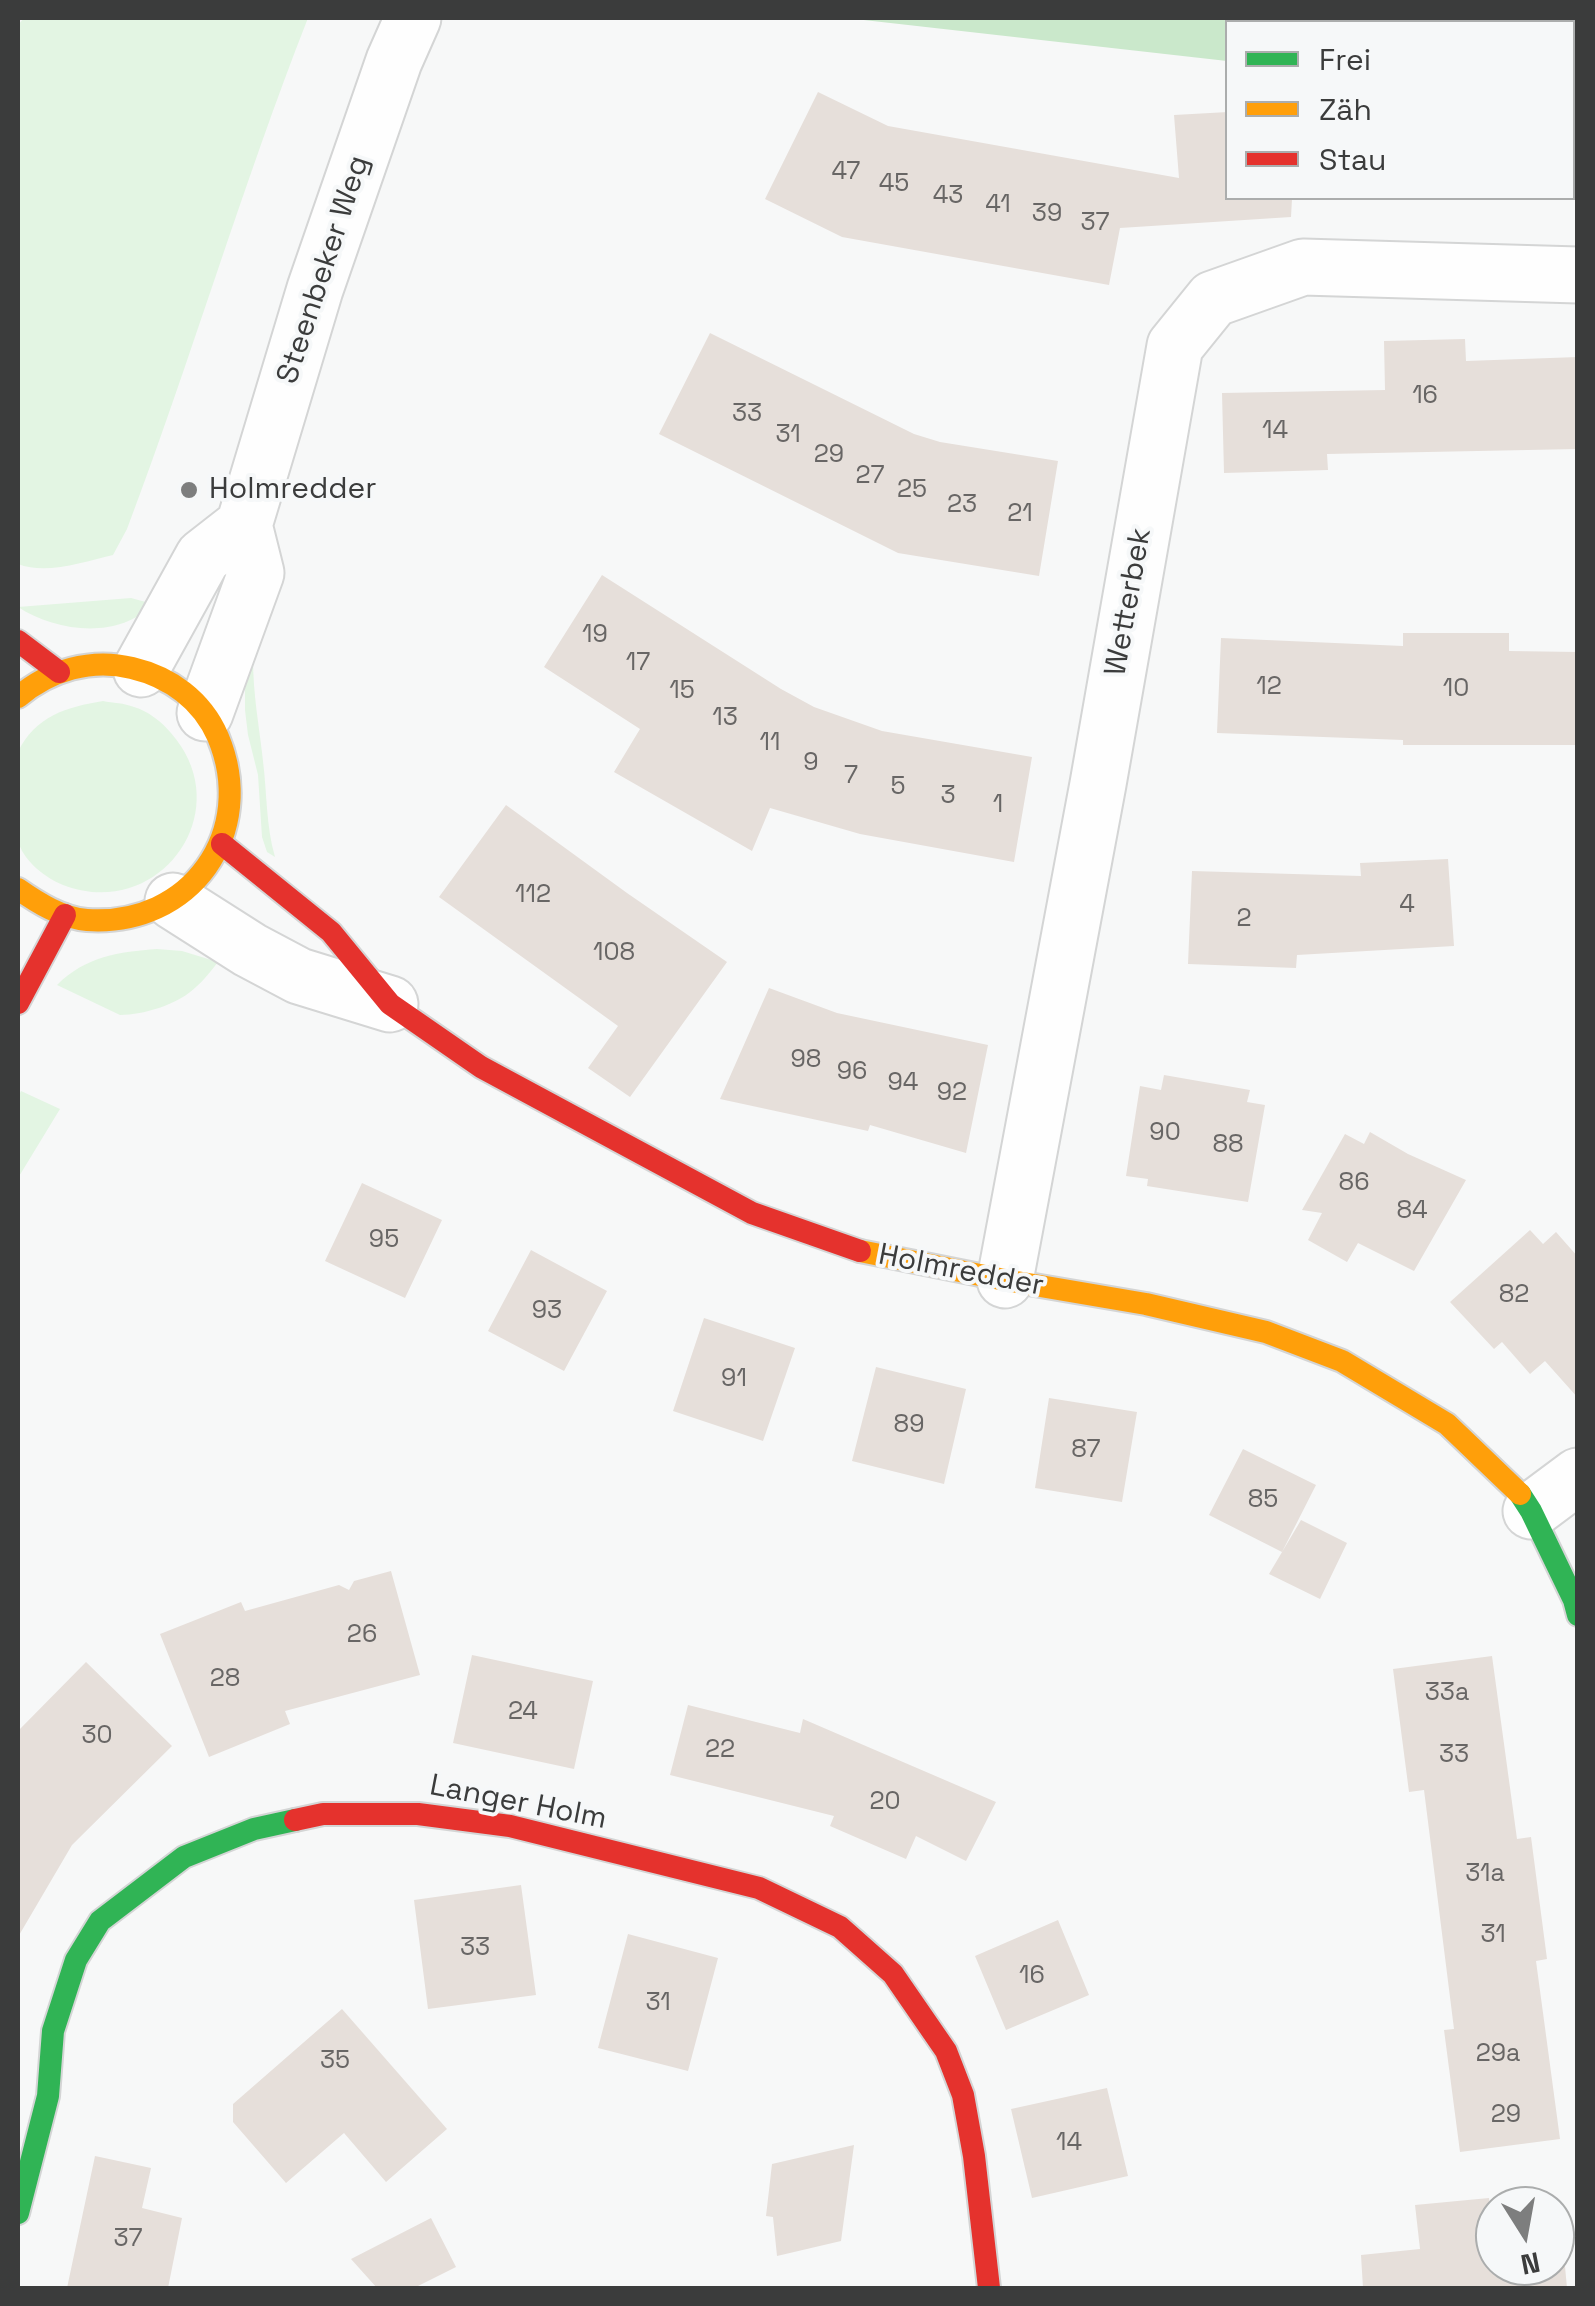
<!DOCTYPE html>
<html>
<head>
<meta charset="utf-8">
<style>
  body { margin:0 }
  #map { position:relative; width:1595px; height:2306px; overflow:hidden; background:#f7f8f8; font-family:"Space Grotesk",sans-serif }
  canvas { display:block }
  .frame { position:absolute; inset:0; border:20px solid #3b3c3c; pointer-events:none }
  .legend { position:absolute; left:1225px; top:20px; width:350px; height:180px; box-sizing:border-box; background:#f6f8f9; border:2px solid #abadad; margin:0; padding:12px 18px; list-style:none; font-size:30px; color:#3b3c3c }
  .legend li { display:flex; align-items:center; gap:20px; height:50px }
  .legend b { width:50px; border:2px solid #abadad }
  .north { position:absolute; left:1475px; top:2186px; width:100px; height:100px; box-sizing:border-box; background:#f6f8f9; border:2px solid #abadad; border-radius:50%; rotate:169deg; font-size:28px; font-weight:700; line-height:40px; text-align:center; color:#3b3c3c }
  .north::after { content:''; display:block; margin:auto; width:35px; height:45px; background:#7d7e7e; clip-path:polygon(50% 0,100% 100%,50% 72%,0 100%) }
</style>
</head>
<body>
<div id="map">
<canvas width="1595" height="2306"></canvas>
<div class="frame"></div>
<ul class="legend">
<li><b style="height:12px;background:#30b455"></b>Frei</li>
<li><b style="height:12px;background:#ff9f0a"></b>Zäh</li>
<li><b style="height:12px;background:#e5322d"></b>Stau</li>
</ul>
<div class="north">N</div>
</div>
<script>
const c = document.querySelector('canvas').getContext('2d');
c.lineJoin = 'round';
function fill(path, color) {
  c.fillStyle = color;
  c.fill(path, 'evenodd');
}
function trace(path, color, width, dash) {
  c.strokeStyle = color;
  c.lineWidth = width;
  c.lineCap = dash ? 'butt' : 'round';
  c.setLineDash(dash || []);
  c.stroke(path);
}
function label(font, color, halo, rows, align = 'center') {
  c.font = font + ' "Space Grotesk",sans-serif';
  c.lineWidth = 8;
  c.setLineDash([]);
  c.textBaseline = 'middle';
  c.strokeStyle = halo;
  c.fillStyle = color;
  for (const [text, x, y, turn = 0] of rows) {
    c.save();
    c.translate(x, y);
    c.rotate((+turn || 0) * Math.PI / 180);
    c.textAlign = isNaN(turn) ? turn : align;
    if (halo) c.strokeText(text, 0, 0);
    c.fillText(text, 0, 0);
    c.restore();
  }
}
fill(new Path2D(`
  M 24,18 L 308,18 C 242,186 191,360 127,529 L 113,555 C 83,562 46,575 18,564 L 18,25 Z
  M 131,598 L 153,604 C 119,640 56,632 18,607 Z
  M 253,658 C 253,695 259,725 263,761 C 267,793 266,826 275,857 L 267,852 L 262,837 L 258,775 L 248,735 L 245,710 L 245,688 Z
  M 103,701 C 113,703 124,703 134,707 C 148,711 162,722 171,733 C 240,811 159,922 63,885 C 46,878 25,862 19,844 C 13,830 18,771 18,752 C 35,716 67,707 103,701 Z
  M 157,949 L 182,951 L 218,962 C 211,971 204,980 196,987 C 179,1004 144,1015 120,1015 L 57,985 C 86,956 119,952 157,949 Z
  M 21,1091 L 60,1109 L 18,1178 L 18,1097 Z`), '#e3f5e3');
fill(new Path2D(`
  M 846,18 L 1577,18 L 1577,100 L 1573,100 L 1572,22 L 1228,22 L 1227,61 Z`), '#cae8cb');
fill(new Path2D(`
  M 818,92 L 888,126 L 1179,178 L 1174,115 L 1228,112 L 1228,198 L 1292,199 L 1291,217 L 1120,228 L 1109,285 L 842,237 L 765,199 Z
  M 710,333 L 914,434 L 940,442 L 1058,461 L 1039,576 L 898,553 L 659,434 Z
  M 1465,339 L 1466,361 L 1578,357 L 1578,449 L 1327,454 L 1328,470 L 1224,473 L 1222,393 L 1385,390 L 1384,341 Z
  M 602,575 L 781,689 L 814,707 L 882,731 L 1032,757 L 1014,862 L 860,834 L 770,808 L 752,851 L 614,772 L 640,729 L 544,667 Z
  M 1403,633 L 1509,633 L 1509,651 L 1578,652 L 1578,745 L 1403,745 L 1403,740 L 1217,733 L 1221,638 L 1403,646 Z
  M 506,805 L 627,893 L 727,962 L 630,1097 L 588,1068 L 618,1026 L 439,897 Z
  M 1448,859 L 1454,946 L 1297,955 L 1296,968 L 1188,964 L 1192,871 L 1361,876 L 1360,863 Z
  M 769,988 L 837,1013 L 988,1045 L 966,1153 L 870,1125 L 868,1131 L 720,1099 Z
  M 1164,1075 L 1250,1090 L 1247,1102 L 1265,1105 L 1248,1202 L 1147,1186 L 1148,1179 L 1126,1176 L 1140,1086 L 1161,1090 Z
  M 1370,1132 L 1408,1154 L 1466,1180 L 1414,1271 L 1358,1243 L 1347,1262 L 1308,1240 L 1322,1213 L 1302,1210 L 1345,1134 L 1364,1144 Z
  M 362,1183 L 442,1220 L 405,1298 L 325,1261 Z
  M 1530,1230 L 1543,1244 L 1556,1232 L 1578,1257 L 1578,1398 L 1545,1361 L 1530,1374 L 1502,1342 L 1494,1349 L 1450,1302 Z
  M 531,1250 L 607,1291 L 564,1371 L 488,1331 Z
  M 704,1318 L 795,1348 L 763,1441 L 673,1411 Z
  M 876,1367 L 966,1389 L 944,1484 L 852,1461 Z
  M 1049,1398 L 1137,1412 L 1122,1502 L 1035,1488 Z
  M 1243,1449 L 1316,1485 L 1282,1552 L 1209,1515 Z
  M 1301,1520 L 1347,1543 L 1320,1599 L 1269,1574 Z
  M 391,1571 L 420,1675 L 285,1711 L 290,1724 L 209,1757 L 160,1634 L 241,1602 L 245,1611 L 339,1585 L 349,1590 L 354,1581 Z
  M 472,1655 L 593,1681 L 574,1769 L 453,1743 Z
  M 1492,1656 L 1517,1839 L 1531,1837 L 1547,1959 L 1536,1961 L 1560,2139 L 1460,2152 L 1444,2030 L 1454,2029 L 1424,1790 L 1409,1792 L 1393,1669 Z
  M 86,1662 L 172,1746 L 72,1845 L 18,1937 L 18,1731 Z
  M 688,1705 L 800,1733 L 803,1719 L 996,1802 L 966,1861 L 916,1836 L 906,1859 L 830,1826 L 834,1816 L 670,1775 Z
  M 521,1885 L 536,1995 L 428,2009 L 414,1900 Z
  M 1058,1920 L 1089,1995 L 1006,2030 L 975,1956 Z
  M 628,1934 L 718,1958 L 688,2071 L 598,2048 Z
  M 342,2009 L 447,2129 L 386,2182 L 344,2133 L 286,2183 L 233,2122 L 233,2104 Z
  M 1107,2088 L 1128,2176 L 1032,2198 L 1011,2109 Z
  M 854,2145 L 841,2241 L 777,2256 L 773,2217 L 766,2216 L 772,2164 Z
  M 95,2156 L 151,2168 L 142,2208 L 182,2218 L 168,2288 L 67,2288 Z
  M 1489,2198 L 1493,2241 L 1495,2241 L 1495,2266 L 1555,2266 L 1555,2235 L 1562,2234 L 1567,2288 L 1363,2288 L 1361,2255 L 1420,2249 L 1415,2205 Z
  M 431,2218 L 456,2267 L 414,2288 L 377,2288 L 351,2259 Z`), '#e6dfda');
const street = new Path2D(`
  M 141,669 L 203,557 L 244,525 L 315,289 L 394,61 L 413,18
  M 205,713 L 256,573 L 244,525
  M 173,901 L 250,950 L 299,976 L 390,1004
  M 1005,1280 L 1098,784 L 1175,346 L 1213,299 L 1303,267 L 1578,275
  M 1531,1511 L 1578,1476`);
const fast = new Path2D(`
  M 1520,1494 L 1531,1511 L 1574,1600 L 1578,1615
  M 18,2213 L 48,2096 L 53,2031 L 76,1960 L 100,1921 L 184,1857 L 254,1829 L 295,1820`);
const slow = new Path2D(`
  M 18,697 C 50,670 91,658 132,668 C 170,677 202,700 218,737 C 258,832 191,927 87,920 C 62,918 38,903 18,889
  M 860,1251 L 1005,1280 L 1146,1304 L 1266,1332 L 1342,1361 L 1447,1424 L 1520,1494`);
const jam = new Path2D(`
  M 18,641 L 59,672
  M 222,844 L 331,932 L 390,1004 L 481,1067 L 752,1213 L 860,1251
  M 18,1003 L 65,915
  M 295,1820 L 323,1814 L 418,1814 L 510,1826 L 759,1888 L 840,1927 L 893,1974 L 946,2051 L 963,2095 L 974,2156 L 989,2288`);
trace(street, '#d4d5d5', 59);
trace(fast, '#d4d5d5', 26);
trace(slow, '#d4d5d5', 26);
trace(jam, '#d4d5d5', 26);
trace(street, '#fefefe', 55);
trace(fast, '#30b455', 22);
trace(slow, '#ff9f0a', 22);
trace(jam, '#e5322d', 22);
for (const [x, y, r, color] of [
  [189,490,10,"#7d7e7e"]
]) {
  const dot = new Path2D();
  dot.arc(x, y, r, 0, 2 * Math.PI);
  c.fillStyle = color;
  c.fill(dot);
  trace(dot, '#f6f8f9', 4);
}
label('25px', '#686665', null, [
  ["47",846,172],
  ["45",894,184],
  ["43",948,196],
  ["41",998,205],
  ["39",1047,214],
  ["37",1095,223],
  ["16",1425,396],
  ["33",747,414],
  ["14",1275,431],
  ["31",788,435],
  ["29",829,455],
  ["27",870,476],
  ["25",912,490],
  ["23",962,505],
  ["21",1020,514],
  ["19",595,635],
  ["17",638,663],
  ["12",1269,687],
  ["10",1456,689],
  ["15",682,691],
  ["13",725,718],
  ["11",770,743],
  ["9",811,763],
  ["7",851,776],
  ["5",898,787],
  ["3",948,796],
  ["1",998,805],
  ["112",533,895],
  ["4",1407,905],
  ["2",1244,919],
  ["108",614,953],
  ["98",806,1060],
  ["96",852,1072],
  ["94",903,1083],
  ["92",952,1093],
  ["90",1165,1133],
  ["88",1228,1145],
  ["86",1354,1183],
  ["84",1412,1211],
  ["95",384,1240],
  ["82",1514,1295],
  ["93",547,1311],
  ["91",734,1379],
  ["89",909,1425],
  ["87",1086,1450],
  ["85",1263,1500],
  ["26",362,1635],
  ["28",225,1679],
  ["33a",1447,1693],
  ["24",523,1712],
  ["30",97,1736],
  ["22",720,1750],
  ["33",1454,1755],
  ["20",885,1802],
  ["31a",1485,1874],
  ["31",1493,1935],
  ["33",475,1948],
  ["16",1032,1976],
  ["31",658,2003],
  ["29a",1498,2054],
  ["35",335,2061],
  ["29",1506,2115],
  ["14",1069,2143],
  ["37",128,2239]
]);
label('30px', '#3b3c3c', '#f6f8f9', [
  ["Steenbeker Weg",324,270,-72],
  ["Wetterbek",1129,602,-80],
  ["Holmredder",961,1271,11],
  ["Langer Holm",518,1803,11]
]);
label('30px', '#3b3c3c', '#f6f8f9', [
  ["Holmredder",209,490]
], 'left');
</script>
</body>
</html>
